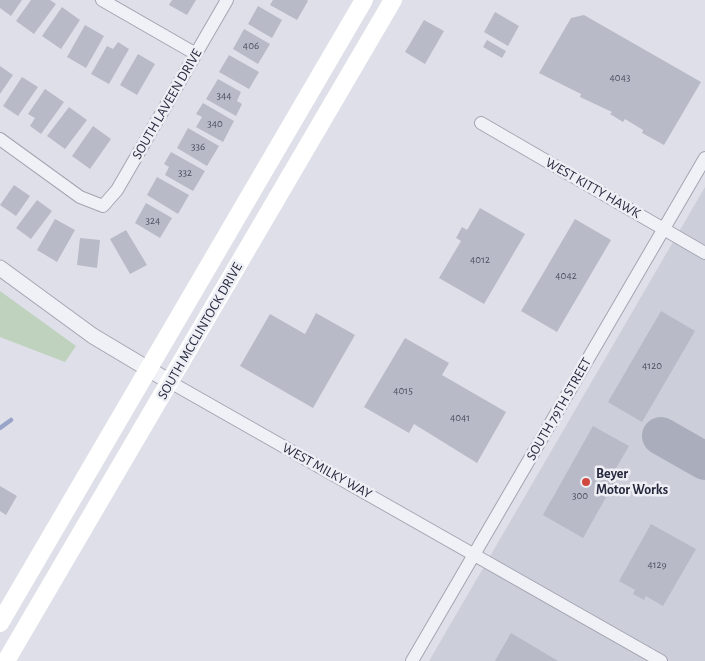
<!DOCTYPE html>
<html>
<head>
<meta charset="utf-8">
<style>
  body { margin:0 }
  canvas { display:block; background:#dedfe8 }
</style>
</head>
<body>
<canvas width="705" height="661"></canvas>
<script>
const c = document.querySelector('canvas').getContext('2d');
c.lineJoin = 'round';
function fill(path, color) {
  c.fillStyle = color;
  c.fill(path, 'evenodd');
}
function trace(path, color, width, dash) {
  c.strokeStyle = color;
  c.lineWidth = width;
  c.lineCap = dash ? 'butt' : 'round';
  c.setLineDash(dash || []);
  c.stroke(path);
}
function label(font, color, halo, rows, align = 'center') {
  c.font = font + ' "Alegreya Sans",sans-serif';
  c.lineWidth = 5;
  c.setLineDash([]);
  c.textBaseline = 'middle';
  c.strokeStyle = halo;
  c.fillStyle = color;
  for (const [text, x, y, turn = 0] of rows) {
    c.save();
    c.translate(x, y);
    c.rotate((+turn || 0) * Math.PI / 180);
    c.textAlign = isNaN(turn) ? turn : align;
    if (halo) c.strokeText(text, 0, 0);
    c.fillText(text, 0, 0);
    c.restore();
  }
}
fill(new Path2D(`
  M 705,187 L 705,661 L 429,661 Z`), '#ccceda');
fill(new Path2D(`
  M 0,291 L 76,346 L 65,362 L 0,337 Z`), '#bfd2be');
trace(new Path2D(`
  M 0,428 L 11,420`), '#98a5c9', 4.5);
trace(new Path2D(`
  M 661,436 L 705,461`), '#aaadbc', 38);
fill(new Path2D(`
  M 0,0 L 22,0 L 11,16 L 0,8 Z
  M 31,0 L 50,0 L 56,4 L 34,34 L 16,21 Z
  M 172,0 L 196,0 L 187,15 L 169,5 Z
  M 273,0 L 307,0 L 308,1 L 297,20 L 270,5 Z
  M 258,6 L 282,20 L 272,38 L 248,24 Z
  M 62,7 L 80,20 L 61,49 L 42,36 Z
  M 495,12 L 519,26 L 508,46 L 484,32 Z
  M 584,15 L 701,82 L 664,145 L 642,133 L 643,130 L 625,119 L 623,122 L 610,114 L 612,112 L 580,97 L 581,94 L 539,73 L 571,18 Z
  M 424,20 L 444,31 L 425,64 L 405,52 Z
  M 85,25 L 104,36 L 86,68 L 67,57 Z
  M 244,29 L 270,44 L 258,64 L 233,49 Z
  M 487,40 L 506,51 L 502,58 L 483,47 Z
  M 118,42 L 129,49 L 109,84 L 91,74 L 107,46 L 113,49 Z
  M 138,54 L 155,64 L 137,95 L 120,85 Z
  M 229,55 L 259,72 L 249,89 L 219,72 Z
  M 0,66 L 13,75 L 0,94 Z
  M 22,77 L 38,87 L 18,116 L 3,106 Z
  M 218,79 L 241,92 L 237,101 L 242,104 L 236,116 L 206,99 Z
  M 45,89 L 64,102 L 41,134 L 30,126 L 35,118 L 28,114 Z
  M 203,103 L 234,121 L 223,142 L 196,127 L 202,117 L 196,114 Z
  M 69,107 L 87,120 L 65,149 L 47,136 Z
  M 93,126 L 111,139 L 90,169 L 72,156 Z
  M 188,128 L 219,146 L 207,166 L 177,148 Z
  M 171,152 L 205,171 L 193,191 L 165,175 L 169,167 L 164,164 Z
  M 157,177 L 189,195 L 178,214 L 147,195 Z
  M 14,185 L 30,196 L 16,216 L 0,205 Z
  M 37,200 L 52,211 L 31,239 L 16,228 Z
  M 146,203 L 172,218 L 160,238 L 135,223 Z
  M 480,208 L 525,234 L 484,304 L 439,278 L 461,241 L 456,238 L 462,227 L 467,230 Z
  M 55,219 L 75,230 L 57,262 L 37,250 Z
  M 575,219 L 611,240 L 557,332 L 521,311 Z
  M 126,230 L 147,265 L 130,274 L 110,239 Z
  M 80,238 L 100,240 L 97,268 L 77,265 Z
  M 661,311 L 695,331 L 642,422 L 608,402 Z
  M 316,313 L 355,335 L 313,408 L 240,366 L 270,314 L 305,334 Z
  M 405,338 L 449,363 L 442,375 L 506,412 L 477,463 L 414,424 L 409,433 L 364,407 Z
  M 593,426 L 629,446 L 612,475 L 617,478 L 583,538 L 543,515 Z
  M 0,486 L 17,496 L 6,515 L 0,511 Z
  M 651,524 L 696,549 L 663,606 L 646,596 L 644,600 L 633,594 L 635,590 L 619,581 Z
  M 511,633 L 558,661 L 495,661 Z`), '#b8bac7');
const minor = new Path2D(`
  M 102,0 L 196,54
  M 481,123 L 705,253
  M 0,139 L 80,197 L 103,206 L 117,190 L 227,0
  M 170,382 L 661,661
  M 412,661 L 705,158`);
const tertiary = new Path2D(`
  M 0,268 L 93,336 L 170,382`);
trace(minor, '#a3a5b2', 14);
trace(tertiary, '#a3a5b2', 17);
trace(minor, '#f0f1f6', 12);
trace(tertiary, '#f0f1f6', 15);
trace(new Path2D(`
  M 0,623 L 364,0
  M 6,661 L 393,0`), '#fff', 18);
for (const [x, y, r, color] of [
  [586,482,5,"#d0493f"]
]) {
  const dot = new Path2D();
  dot.arc(x, y, r, 0, 2 * Math.PI);
  c.fillStyle = color;
  c.fill(dot);
  trace(dot, '#edeff5', 2);
}
label('11px', '#4b4e60', null, [
  ["406",251,46],
  ["4043",620,78],
  ["344",224,96],
  ["340",215,124],
  ["336",198,147],
  ["332",185,173],
  ["324",153,221],
  ["4012",480,260],
  ["4042",566,276],
  ["4120",652,366],
  ["4015",403,391],
  ["4041",460,418],
  ["300",580,496],
  ["4129",657,565]
]);
label('14px', '#272a3e', '#edeff5', [
  ["SOUTH LAVEEN DRIVE",167,104,-60],
  ["WEST KITTY HAWK",593,188,30],
  ["SOUTH MCCLINTOCK DRIVE",200,331,-60],
  ["SOUTH 79TH STREET",559,409,-60],
  ["WEST MILKY WAY",327,471,29]
]);
label('bold 14px', '#272a3e', '#edeff5', [
  ["Beyer",596,474],
  ["Motor Works",596,490]
], 'left');
</script>
</body>
</html>
